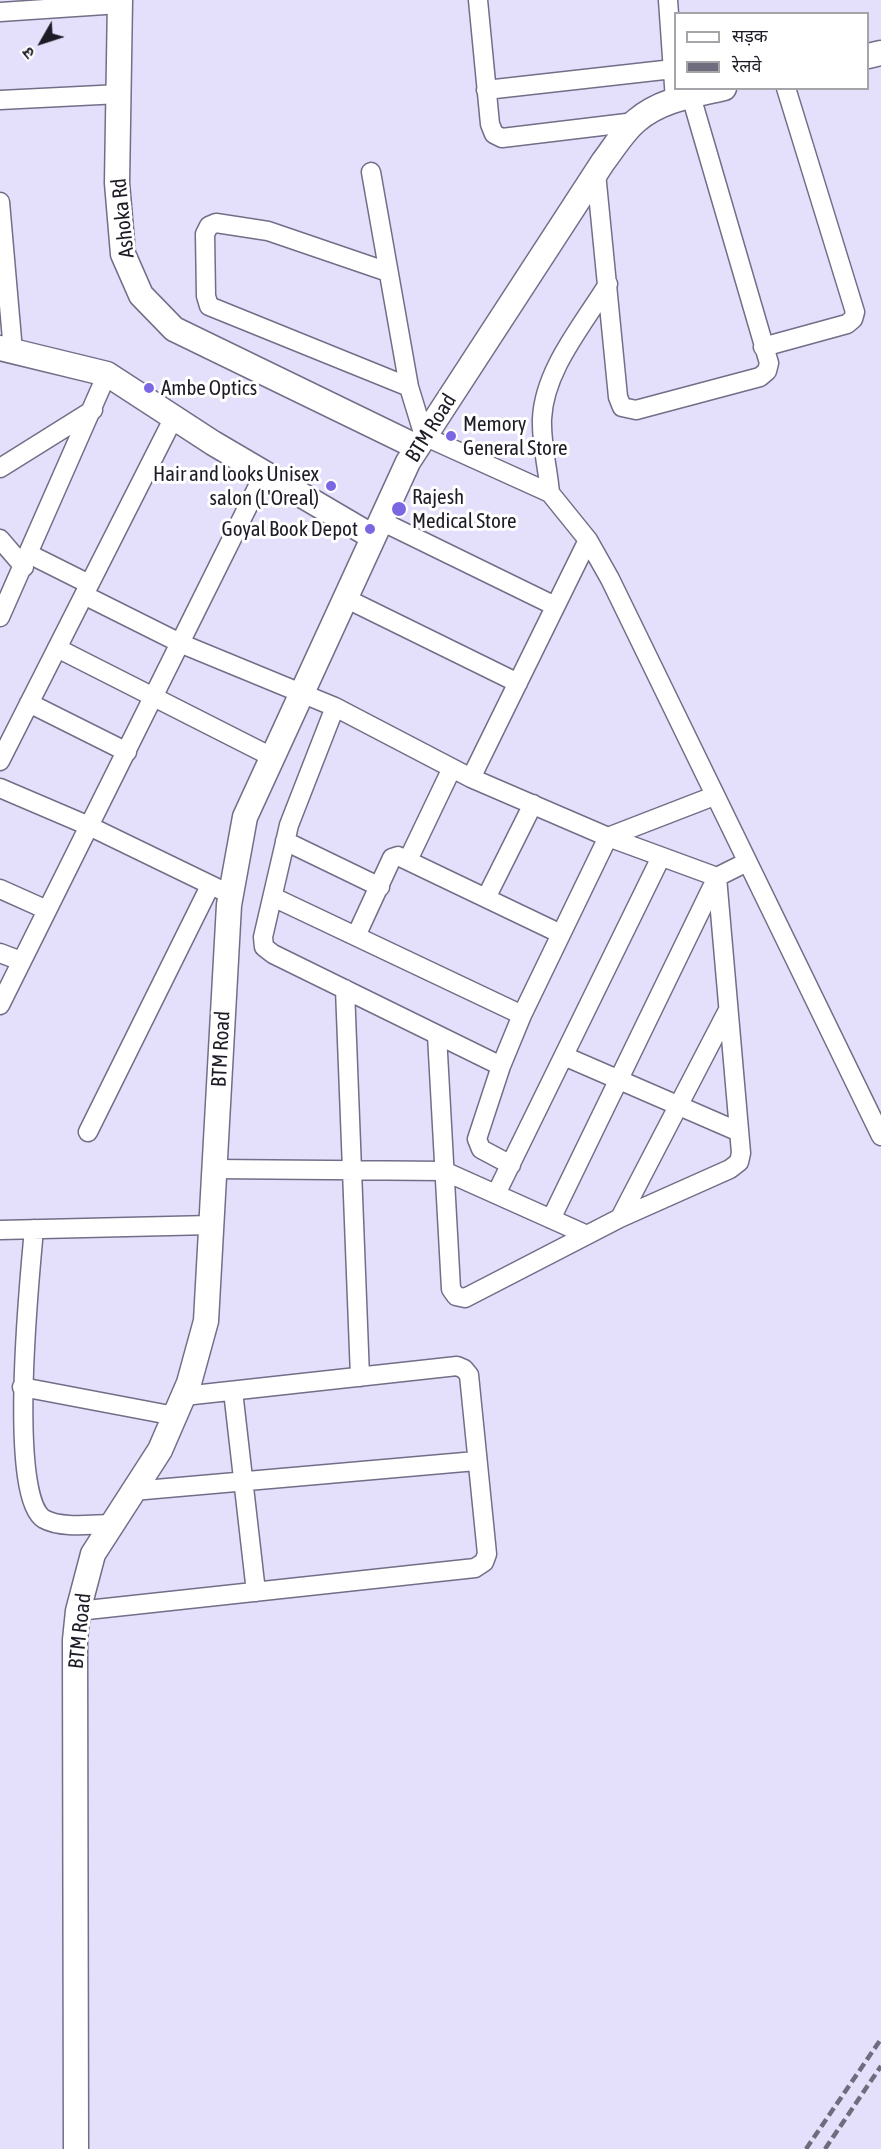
<!DOCTYPE html>
<html>
<head>
<meta charset="utf-8">
<style>
  body { margin:0 }
  #map { position:relative; width:881px; height:2149px; overflow:hidden; background:#e4e0fc; font-family:"Asap Condensed","Noto Sans Devanagari",sans-serif }
  canvas { display:block }
  .legend { position:absolute; left:674px; top:12px; width:195px; height:78px; box-sizing:border-box; background:#fff; border:2px solid #a5a4a8; margin:0; padding:8px 10px; list-style:none; font-size:18px; color:#1d1b25 }
  .legend li { display:flex; align-items:center; gap:12px; height:30px }
  .legend b { width:30px; border:2px solid #a5a4a8 }
  .north { position:absolute; left:12px; top:12px; width:60px; height:60px; -webkit-text-stroke:4px #fff; paint-order:stroke; rotate:231deg; font-size:16px; font-weight:700; line-height:24px; text-align:center; color:#1d1b25 }
  .north::after { content:''; display:block; margin:auto; width:21px; height:27px; background:#1d1b25; clip-path:polygon(50% 0,100% 100%,50% 72%,0 100%) }
</style>
</head>
<body>
<div id="map">
<canvas width="881" height="2149"></canvas>
<ul class="legend">
<li><b style="height:8px;background:#fff"></b>सड़क</li>
<li><b style="height:8px;background:#6e6c7d"></b>रेलवे</li>
</ul>
<div class="north">उ</div>
</div>
<script>
const c = document.querySelector('canvas').getContext('2d');
c.lineJoin = 'round';
function trace(path, color, width, dash) {
  c.strokeStyle = color;
  c.lineWidth = width;
  c.lineCap = dash ? 'butt' : 'round';
  c.setLineDash(dash || []);
  c.stroke(path);
}
function label(font, color, halo, rows, align = 'center') {
  c.font = font + ' "Asap Condensed",sans-serif';
  c.lineWidth = 6;
  c.setLineDash([]);
  c.textBaseline = 'middle';
  c.strokeStyle = halo;
  c.fillStyle = color;
  for (const [text, x, y, turn = 0] of rows) {
    c.save();
    c.translate(x, y);
    c.rotate((+turn || 0) * Math.PI / 180);
    c.textAlign = isNaN(turn) ? turn : align;
    if (halo) c.strokeText(text, 0, 0);
    c.fillText(text, 0, 0);
    c.restore();
  }
}
const minor = new Path2D(`
  M 478,0 L 490,124 L 494,134 L 502,138 L 635,122
  M 668,0 L 675,100
  M 0,12 L 120,4
  M 486,90 L 673,69
  M 0,100 L 120,94
  M 371,172 L 409,387 L 424,436 L 550,493 L 588,540 L 610,579 L 881,1136
  M 596,173 L 618,397 L 622,407 L 636,410 L 760,377 L 767,371 L 769,363 L 691,96
  M 0,202 L 13,351
  M 388,272 L 268,231 L 216,223 L 209,226 L 205,234 L 206,296 L 209,306 L 409,387
  M 763,347 L 847,324 L 853,319 L 855,312 L 786,88
  M 0,468 L 93,410
  M 550,493 C 548,469 541,443 542,419 C 544,370 583,325 608,284
  M 381,521 L 555,606
  M 0,539 L 24,567
  M 29,554 L 89,584
  M 84,595 L 182,644 L 335,707 L 471,778 L 608,837 L 717,877
  M 345,598 L 518,683
  M 0,617 L 107,374
  M 57,648 L 272,757
  M 29,703 L 127,752
  M 335,707 L 289,825 L 263,937 L 264,947 L 273,954 L 501,1066
  M 0,761 L 173,419
  M 471,778 L 588,540
  M 0,788 L 89,826 L 221,890
  M 285,841 L 380,887
  M 408,860 L 452,768
  M 0,889 L 47,910
  M 273,897 L 522,1015
  M 486,898 L 533,804
  M 356,936 L 392,858 L 398,856 L 561,934
  M 0,953 L 21,961
  M 345,989 L 360,1377
  M 0,1005 L 264,474
  M 437,1035 L 451,1289 L 456,1296 L 465,1298 L 620,1218 L 730,1169 L 739,1162 L 741,1153 L 717,877
  M 564,1056 L 737,1131
  M 88,1132 L 210,886
  M 511,1165 L 481,1149 L 477,1139 L 501,1066 L 522,1015 L 608,837 L 714,796
  M 214,1169 L 444,1171 L 587,1235
  M 496,1194 L 661,857
  M 620,1218 L 727,1012
  M 551,1219 L 717,877 L 747,862
  M 34,1229 C 30,1274 7,1497 44,1519 C 62,1529 93,1524 112,1524
  M 0,1230 L 211,1225
  M 22,1387 L 175,1416
  M 233,1391 L 256,1592
  M 133,1491 L 476,1461
  M 78,1611 L 475,1568 L 484,1562 L 487,1554 L 469,1375 L 464,1369 L 457,1366 L 184,1396`);
const tertiary = new Path2D(`
  M 120,0 L 117,183 L 123,254 L 141,295 L 174,329 L 417,447
  M 868,56 L 881,53
  M 0,348 L 107,374 L 213,443 L 373,537
  M 76,2149 L 75,1640 L 78,1611 L 93,1554 L 160,1450 L 189,1383 L 206,1321 L 229,905 L 245,817 L 408,462 L 603,162 C 613,149 623,132 636,121 C 660,100 694,95 724,88`);
trace(minor, '#726e87', 21);
trace(tertiary, '#726e87', 27);
trace(minor, '#fff', 18);
trace(tertiary, '#fff', 24);
trace(new Path2D(`
  M 806,2149 L 881,2039
  M 825,2149 L 881,2066`), '#6e6c7d', 4.5, [9, 4.5]);
for (const [x, y, r, color] of [
  [149,388,6,"#7c67e2"],
  [451,436,6,"#7c67e2"],
  [331,486,6,"#7c67e2"],
  [399,509,8,"#7c67e2"],
  [370,529,6,"#7c67e2"]
]) {
  const dot = new Path2D();
  dot.arc(x, y, r, 0, 2 * Math.PI);
  c.fillStyle = color;
  c.fill(dot);
  trace(dot, '#fff', 2);
}
label('21px', '#1d1b25', '#fff', [
  ["Ashoka Rd",123,218,-96],
  ["BTM Road",431,428,-58],
  ["BTM Road",221,1049,-87],
  ["BTM Road",80,1631,-84]
]);
label('21px', '#1d1b25', '#fff', [
  ["Ambe Optics",161,388],
  ["Memory",463,424],
  ["General Store",463,448],
  ["Hair and looks Unisex",319,474,"right"],
  ["salon (L'Oreal)",319,498,"right"],
  ["Rajesh",412,497],
  ["Medical Store",412,521],
  ["Goyal Book Depot",358,529,"right"]
], 'left');
</script>
</body>
</html>
